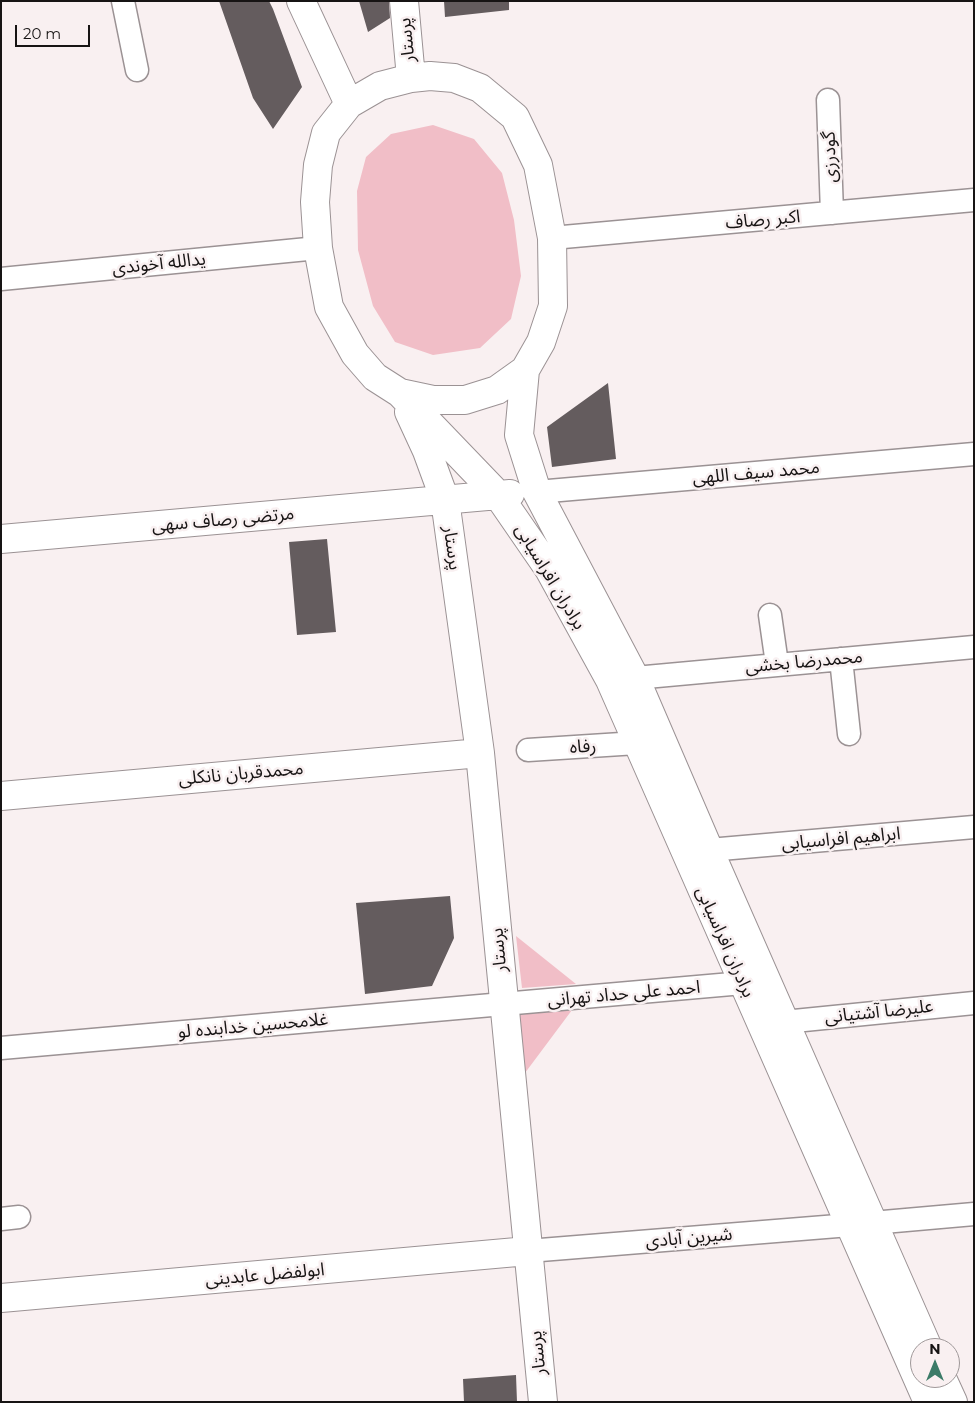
<!DOCTYPE html>
<html>
<head>
<meta charset="utf-8">
<style>
  body { margin:0 }
  #map { position:relative; width:975px; height:1403px; overflow:hidden; background:#f9f0f1; font-family:Montserrat,sans-serif }
  canvas { display:block }
  .frame { position:absolute; inset:0; border:2px solid #171414; pointer-events:none }
  .north { position:absolute; left:910px; top:1338px; width:50px; height:50px; box-sizing:border-box; background:#f9f0f1; border:1px solid #9f9899; border-radius:50%; rotate:0deg; font-size:14px; font-weight:700; line-height:20px; text-align:center; color:#171414 }
  .north::after { content:''; display:block; margin:auto; width:18px; height:22px; background:#3c7b68; clip-path:polygon(50% 0,100% 100%,50% 72%,0 100%) }
  .scale { position:absolute; left:15px; top:25px; width:75px; height:22px; box-sizing:border-box; border:2px solid #171414; border-top:0; padding-left:6px; font-size:15px; line-height:18px; white-space:nowrap; color:#171414; -webkit-text-stroke:4px #f9f0f1; paint-order:stroke }
</style>
</head>
<body>
<div id="map">
<canvas width="975" height="1403"></canvas>
<div class="frame"></div>
<div class="north">N</div>
<div class="scale">20 m</div>
</div>
<script>
const c = document.querySelector('canvas').getContext('2d');
c.lineJoin = 'round';
function fill(path, color) {
  c.fillStyle = color;
  c.fill(path, 'evenodd');
}
function trace(path, color, width, dash) {
  c.strokeStyle = color;
  c.lineWidth = width;
  c.lineCap = dash ? 'butt' : 'round';
  c.setLineDash(dash || []);
  c.stroke(path);
}
function label(font, color, halo, rows, align = 'center') {
  c.font = font + ' Montserrat,"Noto Sans Arabic",sans-serif';
  c.lineWidth = 5;
  c.setLineDash([]);
  c.textBaseline = 'middle';
  c.strokeStyle = halo;
  c.fillStyle = color;
  for (const [text, x, y, turn = 0] of rows) {
    c.save();
    c.translate(x, y);
    c.rotate((+turn || 0) * Math.PI / 180);
    c.textAlign = isNaN(turn) ? turn : align;
    if (halo) c.strokeText(text, 0, 0);
    c.fillText(text, 0, 0);
    c.restore();
  }
}
fill(new Path2D(`
  M 433,125 L 474,139 L 502,173 L 514,220 L 521,276 L 511,319 L 480,348 L 433,355 L 395,342 L 373,306 L 358,250 L 357,191 L 366,157 L 391,134 Z
  M 516,936 L 576,984 L 522,988 Z
  M 572,1010 L 522,1077 L 516,1015 Z`), '#f1bec7');
fill(new Path2D(`
  M 219,1 L 269,1 L 273,9 L 302,87 L 273,129 L 253,98 Z
  M 359,1 L 389,1 L 390,18 L 368,32 Z
  M 444,1 L 509,1 L 509,10 L 445,17 Z
  M 608,383 L 616,459 L 552,467 L 547,427 Z
  M 327,539 L 336,632 L 297,635 L 289,542 Z
  M 450,896 L 454,938 L 432,986 L 365,994 L 356,903 Z
  M 516,1375 L 517,1402 L 464,1402 L 463,1379 Z`), '#645c5e');
const minor = new Path2D(`
  M 123,1 L 137,70
  M 828,100 L 832,213
  M 552,238 L 974,200
  M 1,279 L 318,248
  M 537,492 L 974,454
  M 770,615 L 777,664
  M 841,659 L 849,734
  M 635,678 L 974,647
  M 528,750 L 637,743
  M 709,850 L 974,827
  M 784,1022 L 974,1003
  M 1,1048 L 743,983
  M 1,1219 L 19,1217
  M 872,1223 L 974,1214
  M 528,1251 L 850,1225`);
const tertiary = new Path2D(`
  M 301,1 L 349,104
  M 404,1 L 411,78
  M 430,76 L 454,78 L 480,88 L 515,117 L 538,165 L 552,238 L 553,306 L 541,342 L 525,370 L 497,390 L 465,400 L 433,400 L 400,393 L 375,377 L 355,354 L 329,307 L 318,248 L 315,202 L 318,165 L 326,133 L 349,104 L 380,86 L 411,78 Z
  M 525,370 L 519,435 L 537,492 L 635,678 L 709,850 L 928,1348
  M 400,393 L 498,495 L 549,569 L 610,680 L 928,1402
  M 409,412 L 427,451 L 445,500 L 480,753 L 543,1402
  M 1,539 L 510,494
  M 1,796 L 480,753
  M 1,1298 L 528,1251
  M 942,1378 L 953,1402`);
trace(minor, '#9b9294', 25);
trace(tertiary, '#9b9294', 30);
trace(minor, '#fff', 22);
trace(tertiary, '#fff', 28);
label('18px', '#171414', '#f9f0f1', [
  ["پرستار",407,40,-96],
  ["گودرزی",830,157,-92],
  ["اکبر رصاف",763,220,-5],
  ["یدالله آخوندی",159,264,-6],
  ["محمد سیف اللهی",756,473,-5],
  ["مرتضی رصاف سهی",223,520,-5],
  ["پرستار",452,548,82],
  ["برادران افراسیابی",550,577,59],
  ["محمدرضا بخشی",804,662,-5],
  ["رفاه",583,747,-3],
  ["محمدقربان نانکلی",241,774,-5],
  ["ابراهیم افراسیابی",841,839,-5],
  ["برادران افراسیابی",725,942,66],
  ["پرستار",499,950,-95],
  ["احمد علی حداد تهرانی",624,994,-5],
  ["علیرضا آشتیانی",879,1012,-6],
  ["غلامحسین خدابنده لو",253,1026,-5],
  ["شیرین آبادی",689,1238,-5],
  ["ابولفضل عابدینی",265,1275,-5],
  ["پرستار",538,1353,-96]
]);
</script>
</body>
</html>
